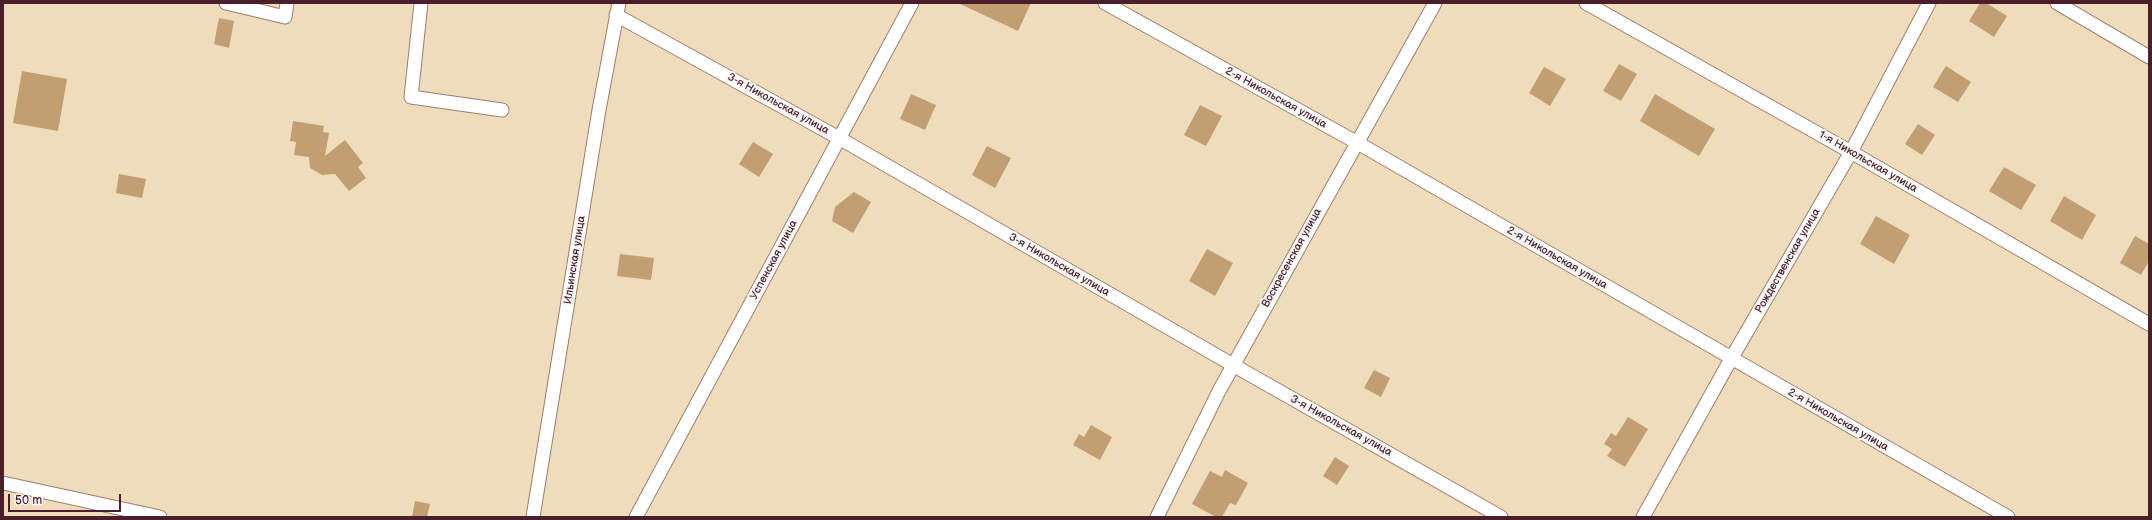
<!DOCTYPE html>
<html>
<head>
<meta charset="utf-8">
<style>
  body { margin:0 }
  #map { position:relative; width:2152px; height:520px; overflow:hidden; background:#eedcba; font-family:"Balsamiq Sans",sans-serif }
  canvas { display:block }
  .frame { position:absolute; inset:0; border:4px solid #4a1f2b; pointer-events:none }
  .scale { position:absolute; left:8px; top:494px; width:113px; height:18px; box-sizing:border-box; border:2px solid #4a1f2b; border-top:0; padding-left:5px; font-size:12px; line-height:14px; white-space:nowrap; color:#4a1f2b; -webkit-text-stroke:3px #f6f6f2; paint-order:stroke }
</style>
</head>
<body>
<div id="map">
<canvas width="2152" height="520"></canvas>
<div class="frame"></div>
<div class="scale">50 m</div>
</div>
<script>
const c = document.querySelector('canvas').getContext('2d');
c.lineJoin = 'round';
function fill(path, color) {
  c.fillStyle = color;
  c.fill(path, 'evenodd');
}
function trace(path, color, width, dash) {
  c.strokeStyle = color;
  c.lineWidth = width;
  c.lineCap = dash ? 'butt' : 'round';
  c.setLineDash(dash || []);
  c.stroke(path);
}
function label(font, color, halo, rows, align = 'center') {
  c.font = font + ' "Balsamiq Sans",sans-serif';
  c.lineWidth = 4;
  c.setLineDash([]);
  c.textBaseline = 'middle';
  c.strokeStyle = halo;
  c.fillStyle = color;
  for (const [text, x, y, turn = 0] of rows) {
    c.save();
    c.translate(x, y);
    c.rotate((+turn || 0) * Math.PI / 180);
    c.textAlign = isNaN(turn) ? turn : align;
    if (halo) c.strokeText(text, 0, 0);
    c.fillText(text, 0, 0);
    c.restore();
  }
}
fill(new Path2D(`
  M 958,3 L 1031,3 L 1018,31 Z
  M 1980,3 L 1986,3 L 2007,16 L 1994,37 L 1969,21 Z
  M 219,18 L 234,21 L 229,48 L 214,44 Z
  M 1619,64 L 1637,74 L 1621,101 L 1603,91 Z
  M 1946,66 L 1971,82 L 1958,102 L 1933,87 Z
  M 1544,67 L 1566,79 L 1550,106 L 1529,93 Z
  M 22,71 L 67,79 L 58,131 L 13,123 Z
  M 911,94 L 936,105 L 925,130 L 900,119 Z
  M 1655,94 L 1715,129 L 1699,156 L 1640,121 Z
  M 1200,105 L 1222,116 L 1206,146 L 1184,135 Z
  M 293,121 L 324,126 L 323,132 L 329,133 L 325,156 L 345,140 L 363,163 L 358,167 L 366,178 L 349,191 L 335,174 L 322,175 L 310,168 L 309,157 L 294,155 L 296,142 L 290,141 Z
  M 1918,124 L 1935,135 L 1922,155 L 1905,144 Z
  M 753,142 L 773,154 L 759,177 L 739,164 Z
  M 987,146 L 1011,158 L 995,188 L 972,175 Z
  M 2004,167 L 2036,185 L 2021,210 L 1989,191 Z
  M 119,174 L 146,179 L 142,198 L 116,193 Z
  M 854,192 L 871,202 L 853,233 L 832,221 L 835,207 Z
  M 2064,196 L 2096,215 L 2082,240 L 2050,221 Z
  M 1876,216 L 1910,235 L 1894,264 L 1860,244 Z
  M 2135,236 L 2149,244 L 2149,261 L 2141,275 L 2120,263 Z
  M 1207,249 L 1233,263 L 1215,296 L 1189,281 Z
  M 620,254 L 654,258 L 651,280 L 617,276 Z
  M 1374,370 L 1390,378 L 1381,397 L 1364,388 Z
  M 1628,417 L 1648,429 L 1625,467 L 1607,456 L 1612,449 L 1604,444 L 1611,433 L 1616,436 Z
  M 1091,425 L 1112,437 L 1100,460 L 1073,445 L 1079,434 L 1084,437 Z
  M 1335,457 L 1349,466 L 1337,485 L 1323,476 Z
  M 1225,470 L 1248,483 L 1236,505 L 1230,503 L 1222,517 L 1216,517 L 1192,504 L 1210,471 L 1222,477 Z
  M 415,501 L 430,504 L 427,517 L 412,517 Z`), '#c19f72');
const street = new Path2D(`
  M 226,3 L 285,17 L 287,3
  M 421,3 L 411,97 L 502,110
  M 1105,3 L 1356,142 L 2008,517
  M 1586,3 L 1851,152 L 2149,324
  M 2057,3 L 2149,57
  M 616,15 L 839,138 L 1233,365 L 1501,517
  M 3,483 L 160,517
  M 533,517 L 599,110 L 619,3
  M 636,517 L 912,3
  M 1157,517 L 1219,391 L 1435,3
  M 1643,517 L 1731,359 L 1851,152 L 1929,3`);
trace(street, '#9c7e72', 15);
trace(street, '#fff', 13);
label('11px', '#4a1f2b', '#f6f6f2', [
  ["2-я Никольская улица",1276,98,29],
  ["3-я Никольская улица",778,104,29],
  ["1-я Никольская улица",1868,162,30],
  ["Воскресенская улица",1292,258,-61],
  ["2-я Никольская улица",1557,258,30],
  ["Ильинская улица",575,260,-81],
  ["Успенская улица",774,260,-62],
  ["Рождественская улица",1788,261,-60],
  ["3-я Никольская улица",1059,265,30],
  ["2-я Никольская улица",1838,420,30],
  ["3-я Никольская улица",1341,426,29]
]);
</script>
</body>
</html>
